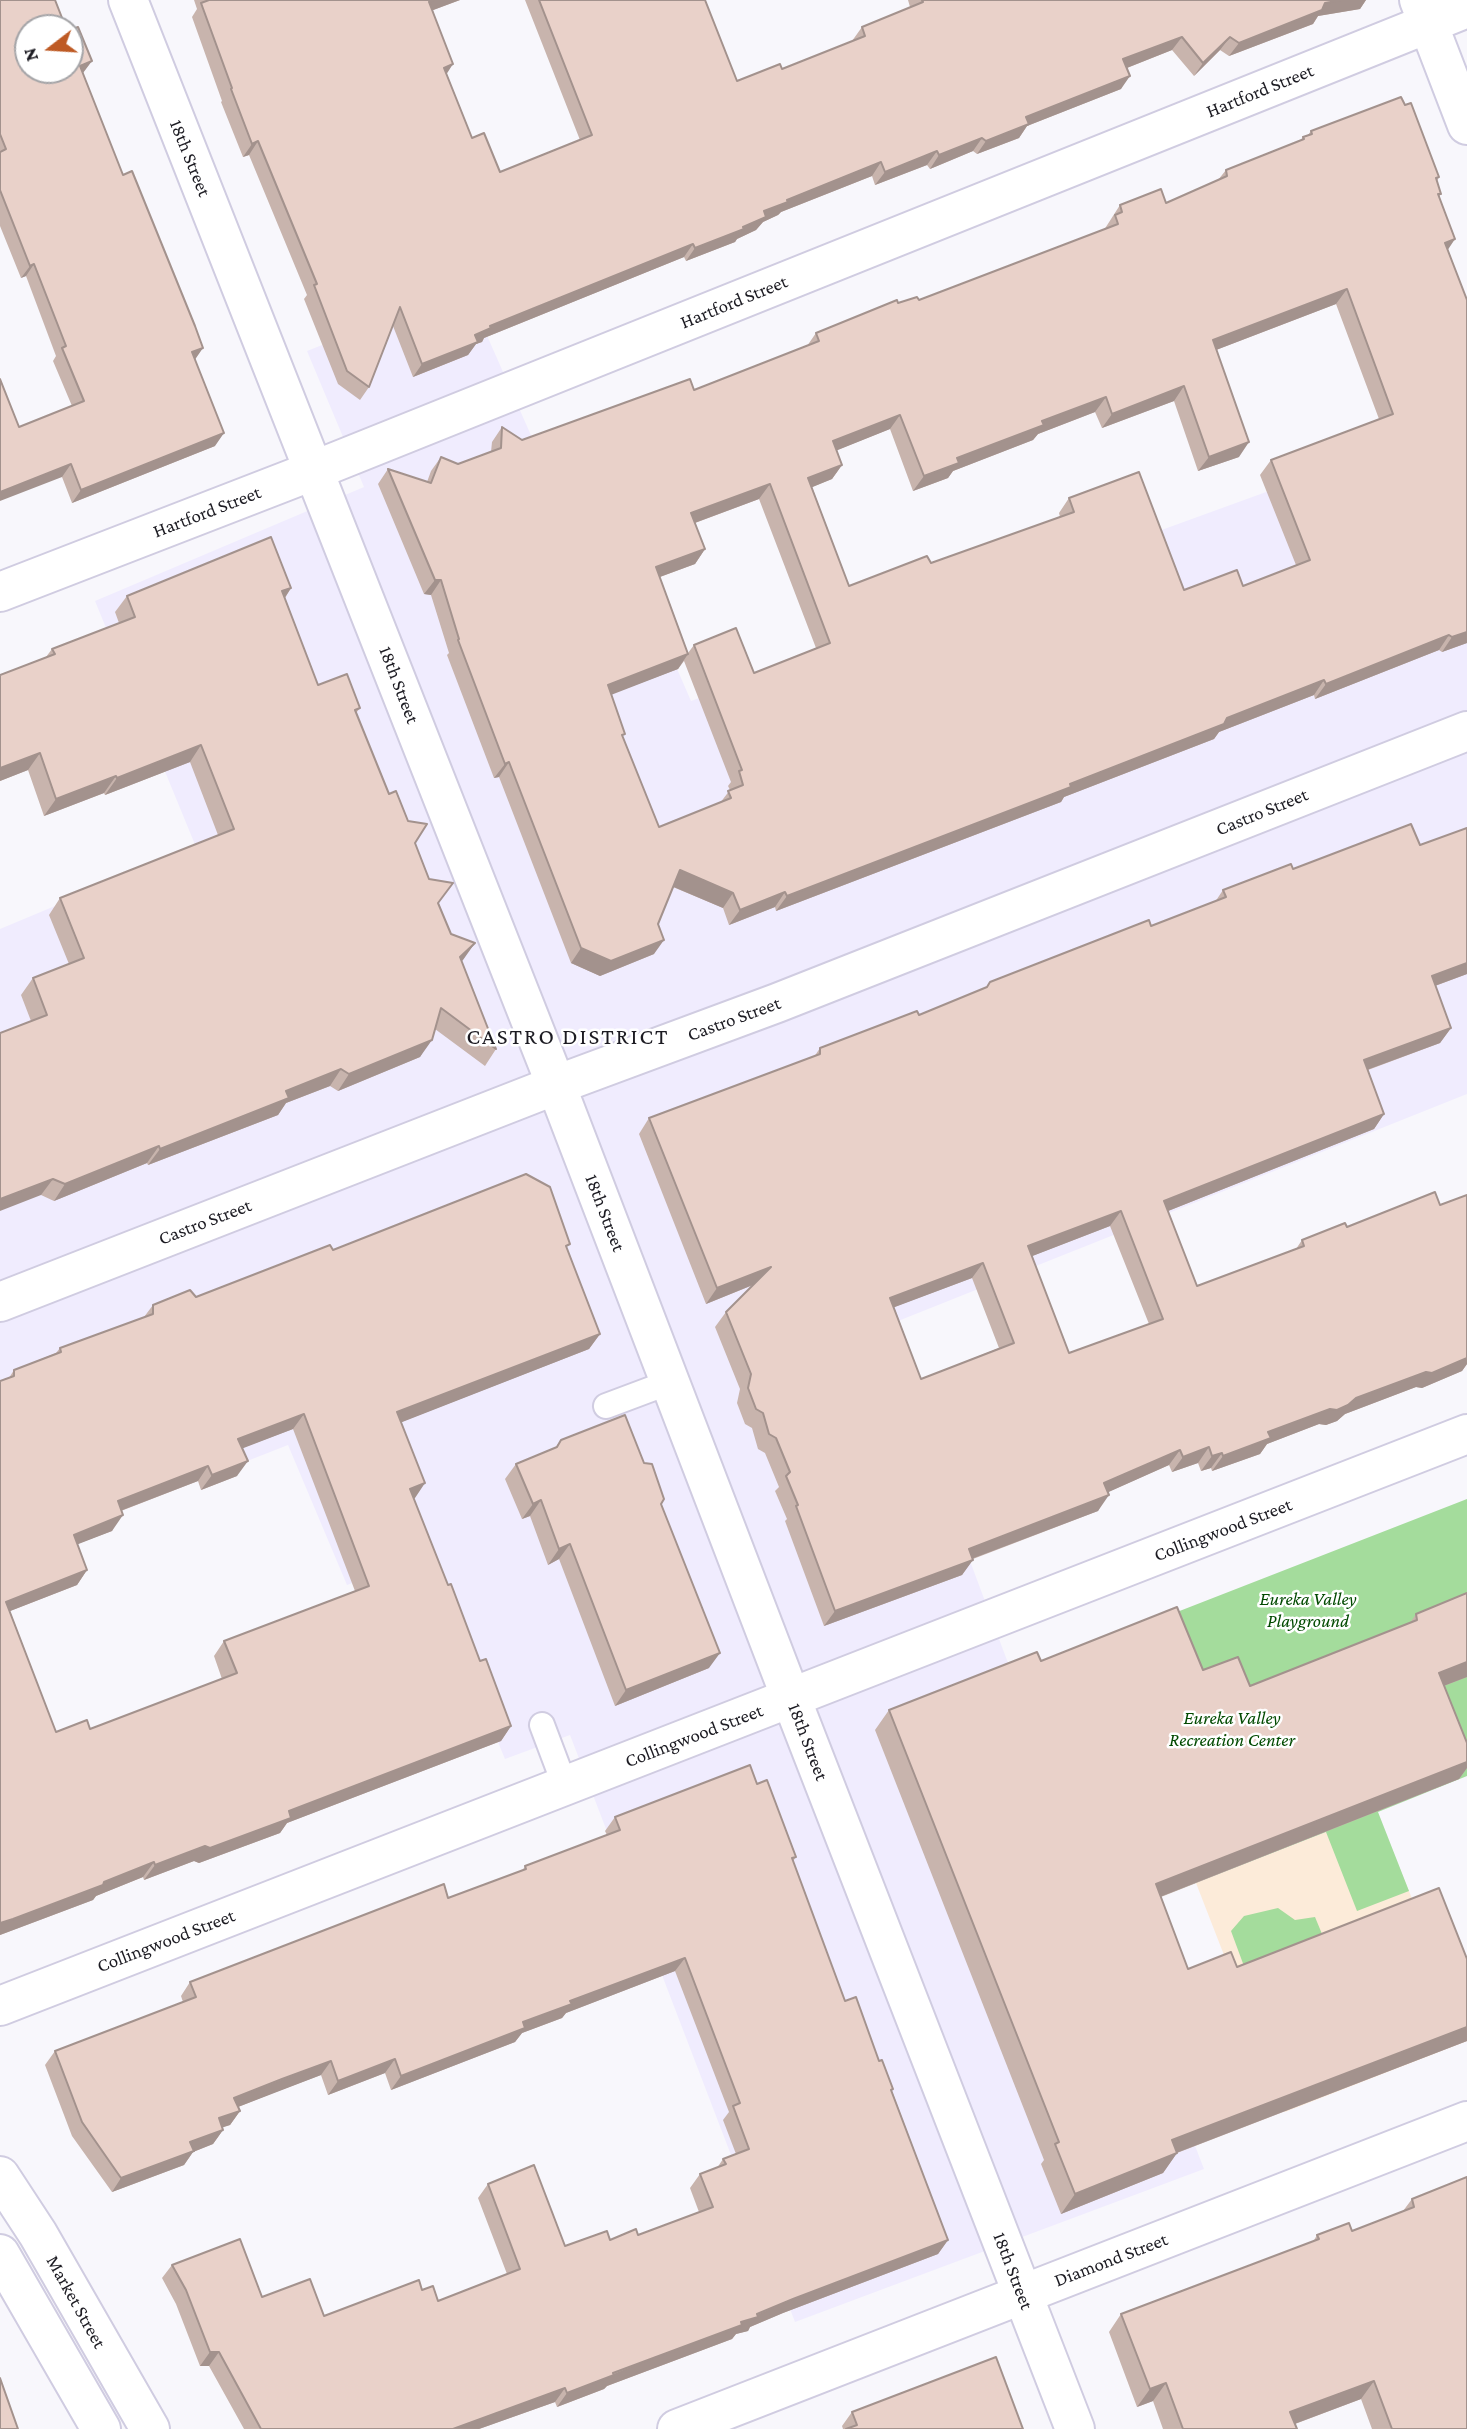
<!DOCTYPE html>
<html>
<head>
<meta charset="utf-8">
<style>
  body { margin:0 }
  #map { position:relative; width:1467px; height:2429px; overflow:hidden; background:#f8f7fc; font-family:"Crimson Pro",serif }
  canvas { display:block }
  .north { position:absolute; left:14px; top:14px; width:70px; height:70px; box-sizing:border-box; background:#fff; border:2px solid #a4a4a7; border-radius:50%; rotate:253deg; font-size:19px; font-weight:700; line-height:28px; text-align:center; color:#1c1b22 }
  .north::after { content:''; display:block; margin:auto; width:24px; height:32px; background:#be5a24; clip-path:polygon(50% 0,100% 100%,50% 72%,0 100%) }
</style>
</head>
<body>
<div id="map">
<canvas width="1467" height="2429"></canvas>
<div class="north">N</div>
</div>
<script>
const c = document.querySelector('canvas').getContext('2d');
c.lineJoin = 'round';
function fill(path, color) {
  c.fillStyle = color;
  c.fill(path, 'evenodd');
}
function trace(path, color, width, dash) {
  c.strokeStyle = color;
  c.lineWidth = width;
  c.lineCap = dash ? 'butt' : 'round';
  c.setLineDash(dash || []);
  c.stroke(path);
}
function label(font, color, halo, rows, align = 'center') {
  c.font = font + ' "Crimson Pro",serif';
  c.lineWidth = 5;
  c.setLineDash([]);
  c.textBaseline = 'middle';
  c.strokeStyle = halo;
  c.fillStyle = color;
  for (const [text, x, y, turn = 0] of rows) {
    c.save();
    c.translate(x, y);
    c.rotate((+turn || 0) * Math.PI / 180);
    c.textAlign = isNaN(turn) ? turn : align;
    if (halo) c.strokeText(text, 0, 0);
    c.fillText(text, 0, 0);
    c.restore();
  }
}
fill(new Path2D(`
  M 466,288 L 571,526 L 609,512 L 691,701 L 1467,419 L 1467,1094 L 883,1327 L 1005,1655 L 1204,2169 L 795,2322 L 570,1735 L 505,1759 L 421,1558 L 347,1585 L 288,1445 L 0,1558 L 0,929 L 196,847 L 95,601 L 364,487 L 307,351 Z`), '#f0ecfe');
fill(new Path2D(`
  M 1377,1812 L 1417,1911 L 1467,2015 L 1467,2041 L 1285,2112 L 1196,1883 Z`), '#fcebd9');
fill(new Path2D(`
  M 1467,1499 L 1467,1776 L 1378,1812 L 1409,1891 L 1357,1911 L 1326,1832 L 1129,1909 L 1023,1672 Z
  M 1278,1908 L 1295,1920 L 1315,1917 L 1327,1946 L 1248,1977 L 1231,1931 L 1244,1916 Z`), '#a4dc9c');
const service = new Path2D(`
  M 606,1406 L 670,1382
  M 542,1725 L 565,1786`);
const minor = new Path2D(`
  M 1419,0 L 1467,125
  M 0,592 L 315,470 L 1467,8
  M 0,2006 L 1467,1434
  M 677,2429 L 1467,2121`);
const tertiary = new Path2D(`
  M 128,0 L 556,1085 L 791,1698 L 1075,2429
  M 0,1302 L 556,1085 L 777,1003 L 1467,731`);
const primary = new Path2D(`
  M 0,2176 L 38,2234 L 150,2429
  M 0,2254 L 101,2429`);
trace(service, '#d0cce1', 28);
trace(minor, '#d0cce1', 42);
trace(tertiary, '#d0cce1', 42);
trace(primary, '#d0cce1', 42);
trace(service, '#fff', 24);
trace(minor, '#fff', 38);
trace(tertiary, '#fff', 38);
trace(primary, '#fff', 38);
fill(new Path2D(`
  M 0,0 L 83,73 L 195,359 L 215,446 L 72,503 L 62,477 L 19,427 L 72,406 L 53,361 L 56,356 L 26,276 L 21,278 L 0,226 Z
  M 194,0 L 460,0 L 433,10 L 446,74 L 472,138 L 500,172 L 580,140 L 525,0 L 705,0 L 737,81 L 782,69 L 852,41 L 862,27 L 910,7 L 908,0 L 1366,0 L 1360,9 L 1318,16 L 1313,24 L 1229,56 L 1220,50 L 1194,76 L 1172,50 L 1127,68 L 1121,89 L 1027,126 L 1019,138 L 977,154 L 973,151 L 930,169 L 927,165 L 875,185 L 872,176 L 781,212 L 778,215 L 763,222 L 756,230 L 737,239 L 735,242 L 686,261 L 684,257 L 484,338 L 482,342 L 476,344 L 468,355 L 413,377 L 393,326 L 369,387 L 360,400 L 338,384 L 304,299 L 307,295 L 249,155 L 243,157 L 221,102 L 222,101 L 192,17 L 197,9 Z
  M 1311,131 L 1439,177 L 1437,181 L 1441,194 L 1439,197 L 1448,250 L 1467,300 L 1467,643 L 1442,652 L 1439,650 L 1315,699 L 1314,695 L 1219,732 L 1214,739 L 1064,797 L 1061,802 L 776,911 L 775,907 L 729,925 L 723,908 L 673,887 L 658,924 L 654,954 L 600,976 L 571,963 L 499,777 L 494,778 L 447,655 L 449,653 L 431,595 L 424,594 L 378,484 L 388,469 L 427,482 L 431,471 L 441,457 L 458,464 L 491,452 L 492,442 L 502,427 L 522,440 L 694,390 L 807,346 L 816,333 L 898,303 L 919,300 L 1104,230 L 1120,205 L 1166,203 L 1218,180 L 1226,170 L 1301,140 L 1303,137 L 1308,135 ZM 1336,304 L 1379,419 L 1271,460 L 1260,475 L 1296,565 L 1243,586 L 1184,590 L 1069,498 L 1059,513 L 1060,517 L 931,563 L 849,586 L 812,487 L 832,479 L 842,465 L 837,450 L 890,429 L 913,491 L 948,478 L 953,471 L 1033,440 L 1038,434 L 1095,412 L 1102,428 L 1174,401 L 1198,471 L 1239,457 L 1216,350 ZM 759,499 L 816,648 L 754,673 L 694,645 L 688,653 L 660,577 L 695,564 L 705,549 L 695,523 ZM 684,661 L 731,782 L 728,786 L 730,790 L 720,803 L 659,827 L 623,737 L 611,694 L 678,669 Z
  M 291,588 L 285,598 L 318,685 L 360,708 L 356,713 L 389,794 L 415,843 L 496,1049 L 485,1066 L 435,1029 L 420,1057 L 338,1091 L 330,1086 L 286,1103 L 278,1115 L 148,1165 L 147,1163 L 54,1201 L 41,1195 L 31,1021 L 21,995 L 33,978 L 69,964 L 49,915 L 60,898 L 218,835 L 190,762 L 105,795 L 104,793 L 44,816 L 28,770 L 0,781 L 0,675 L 46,657 L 52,649 L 119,623 L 115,612 L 127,596 Z
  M 1467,828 L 1467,974 L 1435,986 L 1451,1028 L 1440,1043 L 1368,1070 L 1384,1114 L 1374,1129 L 1168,1211 L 1197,1286 L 1296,1249 L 1302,1240 L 1347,1227 L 1440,1205 L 1467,1195 L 1467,1364 L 1462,1371 L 1422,1388 L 1416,1387 L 1345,1414 L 1337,1421 L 1326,1425 L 1319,1424 L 1267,1444 L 1260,1454 L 1212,1471 L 1211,1468 L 1201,1471 L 1198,1463 L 1172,1472 L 1169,1465 L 1108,1492 L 1098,1511 L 973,1559 L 962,1575 L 824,1626 L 785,1521 L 787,1519 L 775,1491 L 779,1487 L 765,1453 L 758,1449 L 752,1428 L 745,1424 L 737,1403 L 740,1389 L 715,1327 L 726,1312 L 753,1285 L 706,1304 L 639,1134 L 649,1118 L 814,1057 L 820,1048 L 919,1015 L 986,988 L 990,982 L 1151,926 L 1215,902 L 1223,890 L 1293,869 L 1420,845 ZM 1110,1226 L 1149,1324 L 1069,1353 L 1032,1256 ZM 972,1278 L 999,1348 L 921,1379 L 894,1307 Z
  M 567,1248 L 600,1334 L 589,1349 L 401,1422 L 415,1498 L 414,1499 L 448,1585 L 480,1661 L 511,1726 L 501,1741 L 287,1823 L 280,1833 L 199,1863 L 194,1861 L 144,1880 L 143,1877 L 96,1896 L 93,1900 L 0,1935 L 0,1381 L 9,1378 L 14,1370 L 56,1353 L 60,1348 L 144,1317 L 153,1305 L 196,1297 L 333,1250 ZM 293,1429 L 355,1591 L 224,1641 L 214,1656 L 222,1679 L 90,1729 L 56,1732 L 10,1611 L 77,1585 L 87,1570 L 77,1544 L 112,1531 L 121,1511 L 198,1481 L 201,1490 L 237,1476 L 242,1448 Z
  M 561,1440 L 661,1504 L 709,1668 L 615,1706 L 559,1559 L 548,1565 L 530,1516 L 522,1519 L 505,1479 L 516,1464 L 555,1448 Z
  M 1467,1593 L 1467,1677 L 1444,1686 L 1467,1743 L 1467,1768 L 1459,1779 L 1161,1897 L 1188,1969 L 1467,1959 L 1467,2041 L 1177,2153 L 1163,2173 L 1061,2214 L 1041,2164 L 1044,2160 L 875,1730 L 889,1710 L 1041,1661 L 1203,1670 L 1250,1686 L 1410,1623 L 1416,1614 Z
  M 757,1784 L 796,1857 L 793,1861 L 845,2001 L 879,2061 L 892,2091 L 948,2240 L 938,2254 L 783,2313 L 750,2327 L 748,2331 L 736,2334 L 732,2339 L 607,2386 L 604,2389 L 557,2407 L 555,2402 L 479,2429 L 244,2429 L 209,2366 L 200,2366 L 176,2304 L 162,2278 L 172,2265 L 262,2297 L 324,2316 L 422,2290 L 438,2301 L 507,2274 L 478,2198 L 488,2184 L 565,2246 L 638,2235 L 699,2212 L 690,2188 L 700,2174 L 717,2168 L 723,2159 L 736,2154 L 723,2120 L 729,2112 L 675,1971 L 566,2013 L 562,2018 L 522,2033 L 515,2042 L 391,2090 L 385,2073 L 328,2095 L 321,2075 L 273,2093 L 238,2107 L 240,2111 L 230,2125 L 222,2127 L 223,2130 L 213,2144 L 193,2152 L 184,2165 L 112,2192 L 72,2136 L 45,2065 L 55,2051 L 183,2002 L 181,1996 L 190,1982 L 448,1898 L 523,1870 L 525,1866 L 607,1835 L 605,1831 L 615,1817 Z
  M 1412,2199 L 1467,2429 L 1372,2429 L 1361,2399 L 1295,2424 L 1297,2429 L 1163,2429 L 1153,2401 L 1137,2407 L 1109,2332 L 1121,2314 L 1313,2242 L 1317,2235 L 1352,2231 L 1403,2211 Z
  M 852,2412 L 1023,2429 L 843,2429 L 842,2426 Z`), '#c8b4ad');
fill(new Path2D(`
  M 434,0 L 460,0 L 420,15 L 429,2 Z
  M 1342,0 L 1366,0 L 1360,9 L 1318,16 L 1313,24 L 1229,56 L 1239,43 L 1325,3 Z
  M 1182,37 L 1172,50 L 1114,73 L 1123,59 Z
  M 1230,37 L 1220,50 L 1194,76 L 1203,63 Z
  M 92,61 L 83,73 L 80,66 Z
  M 453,64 L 444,78 L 444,68 Z
  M 1130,76 L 1121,89 L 1027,126 L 1019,138 L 977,154 L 986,141 L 1026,117 Z
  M 982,138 L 973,151 L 930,169 L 939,155 Z
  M 258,141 L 249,155 L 243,157 L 252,144 Z
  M 937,151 L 927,165 L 875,185 L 885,172 Z
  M 881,162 L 872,176 L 781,212 L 778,215 L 763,222 L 756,230 L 737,239 L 735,242 L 686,261 L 695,248 L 743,227 L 764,211 L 787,200 Z
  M 1455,239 L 1445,254 L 1445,243 Z
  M 693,244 L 684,257 L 484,338 L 482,342 L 476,344 L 468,355 L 413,377 L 422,364 L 490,326 Z
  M 34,264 L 26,276 L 21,278 L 30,266 Z
  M 1347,289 L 1336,304 L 1203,355 L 1213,340 Z
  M 203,348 L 194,361 L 192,352 Z
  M 1184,386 L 1174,401 L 1102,428 L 1112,414 Z
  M 1106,397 L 1095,412 L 1038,434 L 1033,440 L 953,471 L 948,478 L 913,491 L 924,476 L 957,458 L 1042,421 Z
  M 900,415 L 890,429 L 823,456 L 833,441 Z
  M 224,433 L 215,446 L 72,503 L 81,490 Z
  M 1249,442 L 1239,457 L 1198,471 L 1209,457 Z
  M 71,464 L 62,477 L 0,501 L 0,492 Z
  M 842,465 L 832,479 L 798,493 L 808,478 Z
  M 770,484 L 759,499 L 681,528 L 691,513 Z
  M 705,549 L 695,564 L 646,582 L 656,567 Z
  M 435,580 L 441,580 L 431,595 L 424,594 Z
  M 291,588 L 280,605 L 282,591 Z
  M 1467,632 L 1467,643 L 1442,652 L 1452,637 Z
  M 1449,635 L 1439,650 L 1315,699 L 1326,684 Z
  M 688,654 L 678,669 L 598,700 L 608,685 Z
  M 1324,680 L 1314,695 L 1219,732 L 1214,739 L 1064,797 L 1061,802 L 776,911 L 787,896 L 1070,784 L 1227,718 Z
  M 201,745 L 190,762 L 105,795 L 117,778 Z
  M 40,753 L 28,770 L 0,781 L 0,768 Z
  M 509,762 L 499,777 L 494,778 L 505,764 Z
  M 116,776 L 104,793 L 44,816 L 56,799 Z
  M 680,870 L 733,893 L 723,908 L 669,885 Z
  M 785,892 L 775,907 L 729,925 L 740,910 Z
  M 664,940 L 654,954 L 600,976 L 571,963 L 581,948 Z
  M 475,943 L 463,960 L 448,974 L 460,957 Z
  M 1467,963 L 1467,974 L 1421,991 L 1432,976 Z
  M 1451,1028 L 1440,1043 L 1353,1075 L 1364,1060 Z
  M 432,1040 L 420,1057 L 338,1091 L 349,1074 Z
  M 341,1069 L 330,1086 L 286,1103 L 278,1115 L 148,1165 L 160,1149 L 286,1091 Z
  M 1384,1114 L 1374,1129 L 1153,1217 L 1164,1201 Z
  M 159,1146 L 147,1163 L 54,1201 L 65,1184 Z
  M 53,1179 L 41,1195 L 0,1211 L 0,1199 Z
  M 1121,1211 L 1110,1226 L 1017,1262 L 1028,1246 Z
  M 983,1263 L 972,1278 L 879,1313 L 890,1298 Z
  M 771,1267 L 760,1282 L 706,1304 L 717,1288 Z
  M 600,1334 L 589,1349 L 387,1428 L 397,1412 Z
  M 1467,1358 L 1467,1364 L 1462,1371 L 1422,1388 L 1416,1387 L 1345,1414 L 1337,1421 L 1326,1425 L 1319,1424 L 1267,1444 L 1260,1454 L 1212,1471 L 1223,1456 L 1268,1432 L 1426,1372 Z
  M 304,1414 L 293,1429 L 228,1454 L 238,1439 Z
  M 1209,1447 L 1198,1463 L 1172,1472 L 1183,1457 Z
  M 1180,1450 L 1169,1465 L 1093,1499 L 1104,1483 Z
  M 1222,1453 L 1211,1468 L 1201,1471 L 1212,1456 Z
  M 248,1461 L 237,1476 L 201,1490 L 212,1475 Z
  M 208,1466 L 198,1481 L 107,1516 L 118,1501 Z
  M 425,1483 L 415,1498 L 399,1504 L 410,1489 Z
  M 1109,1495 L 1098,1511 L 958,1564 L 969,1549 Z
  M 541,1500 L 530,1516 L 522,1519 L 533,1504 Z
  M 123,1515 L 112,1531 L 63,1550 L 74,1535 Z
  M 570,1544 L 559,1559 L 548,1565 L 559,1549 Z
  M 973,1560 L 962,1575 L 824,1626 L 835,1611 Z
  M 87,1570 L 77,1585 L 0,1615 L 6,1602 Z
  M 720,1653 L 709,1668 L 615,1706 L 626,1690 Z
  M 1467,1662 L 1467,1677 L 1425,1693 L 1439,1673 Z
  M 511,1726 L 501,1741 L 287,1823 L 280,1833 L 199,1863 L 194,1861 L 144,1880 L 155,1865 L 289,1811 Z
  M 1467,1762 L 1467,1768 L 1459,1779 L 1142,1904 L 1156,1884 Z
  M 154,1862 L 143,1877 L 96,1896 L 93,1900 L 0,1935 L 0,1923 Z
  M 685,1958 L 675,1971 L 566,2013 L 562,2018 L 522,2033 L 515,2042 L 391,2090 L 401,2076 L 570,2001 Z
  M 1467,2027 L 1467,2041 L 1158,2160 L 1172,2140 Z
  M 395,2059 L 385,2073 L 328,2095 L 338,2081 Z
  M 331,2061 L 321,2075 L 225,2112 L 234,2098 Z
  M 240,2111 L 230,2125 L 209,2132 L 219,2118 Z
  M 223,2130 L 213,2144 L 193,2152 L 184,2165 L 112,2192 L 121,2178 L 190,2142 Z
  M 1177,2153 L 1163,2173 L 1061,2214 L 1075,2194 Z
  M 948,2240 L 938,2254 L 783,2313 L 750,2327 L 748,2331 L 736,2334 L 732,2339 L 607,2386 L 604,2389 L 557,2407 L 567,2393 L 741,2322 L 793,2299 Z
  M 210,2352 L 219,2352 L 209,2366 L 200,2366 Z
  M 1374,2381 L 1361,2399 L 1281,2429 L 1290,2412 Z
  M 1166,2383 L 1153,2401 L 1137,2407 L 1150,2389 Z
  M 565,2388 L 555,2402 L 479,2429 L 453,2429 Z`), '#a3928d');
const building = new Path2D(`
  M 0,0 L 55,0 L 66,28 L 28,28 L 28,70 L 70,70 L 70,30 L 78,27 L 92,61 L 80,66 L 123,175 L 132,171 L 195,326 L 203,348 L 192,352 L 224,433 L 81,490 L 71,464 L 0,492 L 0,379 L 19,427 L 84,401 L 62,348 L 66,346 L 34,264 L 30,266 L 0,190 L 0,152 L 6,149 L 0,134 Z
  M 209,0 L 434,0 L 429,2 L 453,64 L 444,68 L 472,138 L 484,133 L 500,172 L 592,135 L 539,0 L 705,0 L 737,81 L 780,64 L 782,69 L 865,36 L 862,27 L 923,2 L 922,0 L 1342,0 L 1325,3 L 1322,10 L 1239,43 L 1230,37 L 1203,63 L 1182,37 L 1123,59 L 1130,76 L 1026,117 L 1029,124 L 986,141 L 982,138 L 939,155 L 937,151 L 885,172 L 881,162 L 787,200 L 788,202 L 764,211 L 766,217 L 743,227 L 744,229 L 695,248 L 693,244 L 490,326 L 491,328 L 475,335 L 478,342 L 422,364 L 400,307 L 369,387 L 347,371 L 314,285 L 317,284 L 258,141 L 252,144 L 231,89 L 232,88 L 201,3 Z
  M 1401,97 L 1405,105 L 1411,103 L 1439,177 L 1436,178 L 1441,194 L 1438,194 L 1455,239 L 1445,243 L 1467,300 L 1467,632 L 1452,637 L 1449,635 L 1326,684 L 1324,680 L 1227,718 L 1224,724 L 1070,784 L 1071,787 L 787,896 L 785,892 L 740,910 L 733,893 L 680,870 L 658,924 L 664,940 L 611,961 L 581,948 L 509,762 L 505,764 L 458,640 L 459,639 L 441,580 L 435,580 L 388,469 L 431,483 L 441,457 L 458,464 L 501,448 L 502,427 L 522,440 L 690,379 L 694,390 L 819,341 L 816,333 L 897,300 L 898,303 L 917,297 L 919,300 L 1118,224 L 1115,215 L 1122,212 L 1120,205 L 1161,189 L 1166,203 L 1227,176 L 1226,170 L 1304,139 L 1303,137 L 1312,134 L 1311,131 ZM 1347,289 L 1393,414 L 1271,460 L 1310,560 L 1243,586 L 1237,570 L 1184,590 L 1139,472 L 1069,498 L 1074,512 L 931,563 L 927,556 L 849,586 L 808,478 L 842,465 L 833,441 L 900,415 L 924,476 L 959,463 L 957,458 L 1044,425 L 1042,421 L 1106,397 L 1112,414 L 1184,386 L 1209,457 L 1249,442 L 1213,340 ZM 770,484 L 830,643 L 754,673 L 736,628 L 694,645 L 742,770 L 739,771 L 743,785 L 728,791 L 731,798 L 659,827 L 622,735 L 625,734 L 608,685 L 688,654 L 656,567 L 705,549 L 691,513 Z
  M 271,537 L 291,588 L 282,591 L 318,685 L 347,674 L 360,708 L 355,710 L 389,794 L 396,791 L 408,821 L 427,824 L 415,843 L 429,879 L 453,883 L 438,903 L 451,934 L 475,943 L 460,957 L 496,1049 L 441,1008 L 432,1040 L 349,1074 L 341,1069 L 286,1091 L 289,1098 L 160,1149 L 159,1146 L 65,1184 L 53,1179 L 0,1199 L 0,1033 L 47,1015 L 33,978 L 84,958 L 60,898 L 234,829 L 201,745 L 117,778 L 116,776 L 56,799 L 40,753 L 0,768 L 0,675 L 55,654 L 52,649 L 135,617 L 127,596 Z
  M 1411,824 L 1420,845 L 1467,828 L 1467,963 L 1432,976 L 1451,1028 L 1364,1060 L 1384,1114 L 1164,1201 L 1197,1286 L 1304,1246 L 1302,1240 L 1345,1223 L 1347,1227 L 1435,1192 L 1440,1205 L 1467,1195 L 1467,1358 L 1432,1373 L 1426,1372 L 1356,1398 L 1348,1405 L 1337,1410 L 1330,1409 L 1268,1432 L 1271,1438 L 1223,1456 L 1222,1453 L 1212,1456 L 1209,1447 L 1183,1457 L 1180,1450 L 1104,1483 L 1109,1495 L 969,1549 L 973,1560 L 835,1611 L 796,1506 L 798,1505 L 786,1476 L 790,1472 L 776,1438 L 769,1434 L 763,1413 L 756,1409 L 748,1388 L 751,1374 L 726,1312 L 771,1267 L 717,1288 L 649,1118 L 820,1054 L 820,1048 L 917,1011 L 919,1015 L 987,987 L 990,982 L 1149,920 L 1151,926 L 1226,897 L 1223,890 L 1291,864 L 1293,869 ZM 1121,1211 L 1163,1319 L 1069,1353 L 1028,1246 ZM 983,1263 L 1014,1343 L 921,1379 L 890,1298 Z
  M 526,1174 L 550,1187 L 570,1244 L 566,1246 L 600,1334 L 397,1412 L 425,1483 L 410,1489 L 448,1585 L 451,1584 L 480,1661 L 486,1659 L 511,1726 L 289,1811 L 291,1818 L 210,1848 L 205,1846 L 155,1865 L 154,1862 L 104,1882 L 103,1885 L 13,1919 L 0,1923 L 0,1381 L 14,1376 L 14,1370 L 61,1352 L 60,1348 L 153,1314 L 153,1305 L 190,1290 L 196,1297 L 330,1245 L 333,1250 ZM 304,1414 L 369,1586 L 224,1641 L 237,1673 L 90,1729 L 87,1720 L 56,1732 L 6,1602 L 87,1570 L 74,1535 L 123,1515 L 118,1501 L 208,1466 L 212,1475 L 248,1461 L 238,1439 Z
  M 625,1415 L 644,1463 L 652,1464 L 664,1499 L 661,1504 L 720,1653 L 626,1690 L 570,1544 L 559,1549 L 541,1500 L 533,1504 L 516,1464 L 557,1447 L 561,1440 Z
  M 1467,1593 L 1467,1662 L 1439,1673 L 1467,1743 L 1467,1762 L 1156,1884 L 1188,1969 L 1231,1952 L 1237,1967 L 1439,1888 L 1467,1959 L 1467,2027 L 1172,2140 L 1177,2153 L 1075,2194 L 1055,2144 L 1059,2142 L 889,1710 L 1037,1652 L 1041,1661 L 1177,1607 L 1203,1670 L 1238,1657 L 1250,1686 L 1417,1620 L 1416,1614 Z
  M 750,1765 L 757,1784 L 767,1780 L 796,1857 L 792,1858 L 845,2001 L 856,1997 L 879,2061 L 882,2060 L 893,2089 L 891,2090 L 948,2240 L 793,2299 L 757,2314 L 758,2317 L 741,2322 L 742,2325 L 613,2373 L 614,2375 L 567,2393 L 565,2388 L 453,2429 L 261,2429 L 219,2352 L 210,2352 L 186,2290 L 172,2265 L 240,2239 L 262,2297 L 310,2279 L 324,2316 L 419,2280 L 422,2290 L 433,2286 L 438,2301 L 520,2269 L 488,2184 L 534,2165 L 565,2246 L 607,2231 L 610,2240 L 636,2229 L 638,2235 L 713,2207 L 700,2174 L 726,2164 L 723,2159 L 749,2149 L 733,2106 L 740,2103 L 685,1958 L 570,2001 L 572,2004 L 523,2022 L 525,2028 L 401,2076 L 395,2059 L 338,2081 L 331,2061 L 282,2079 L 234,2098 L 240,2111 L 219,2118 L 223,2130 L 190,2142 L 194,2151 L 121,2178 L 82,2122 L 55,2051 L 196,1997 L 190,1982 L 444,1884 L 448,1898 L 526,1869 L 525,1866 L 620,1830 L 615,1817 Z
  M 1467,2177 L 1467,2429 L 1392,2429 L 1374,2381 L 1290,2412 L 1297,2429 L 1183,2429 L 1166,2383 L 1150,2389 L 1121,2314 L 1319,2239 L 1317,2235 L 1349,2223 L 1352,2231 L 1414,2207 L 1412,2199 Z
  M 996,2357 L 1023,2429 L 846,2429 L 857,2425 L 852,2412 Z
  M 0,2378 L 18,2429 L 0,2429 Z`);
fill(building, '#e9d1c9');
trace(building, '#a3928d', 2);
label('19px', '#1c1b22', '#fff', [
  ["Hartford Street",1260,91,-22],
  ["18th Street",190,158,68],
  ["Hartford Street",734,302,-22],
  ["Hartford Street",207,512,-21],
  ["18th Street",399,685,69],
  ["Castro Street",1262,812,-22],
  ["Castro Street",734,1019,-20],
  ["18th Street",605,1213,69],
  ["Castro Street",205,1222,-21],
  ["Collingwood Street",1223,1530,-21],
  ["Collingwood Street",694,1736,-21],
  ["18th Street",808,1742,69],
  ["Collingwood Street",166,1941,-21],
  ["Diamond Street",1111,2260,-21],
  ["18th Street",1013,2271,69],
  ["Market Street",76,2302,61]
]);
label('italic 19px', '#024a00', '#fff', [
  ["Eureka Valley",1308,1599],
  ["Playground",1308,1621],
  ["Eureka Valley",1232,1718],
  ["Recreation Center",1232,1740]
]);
c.letterSpacing = '2px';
label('23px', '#1c1b22', '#fff', [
  ["CASTRO DISTRICT",568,1037]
]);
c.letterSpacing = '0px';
</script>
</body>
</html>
